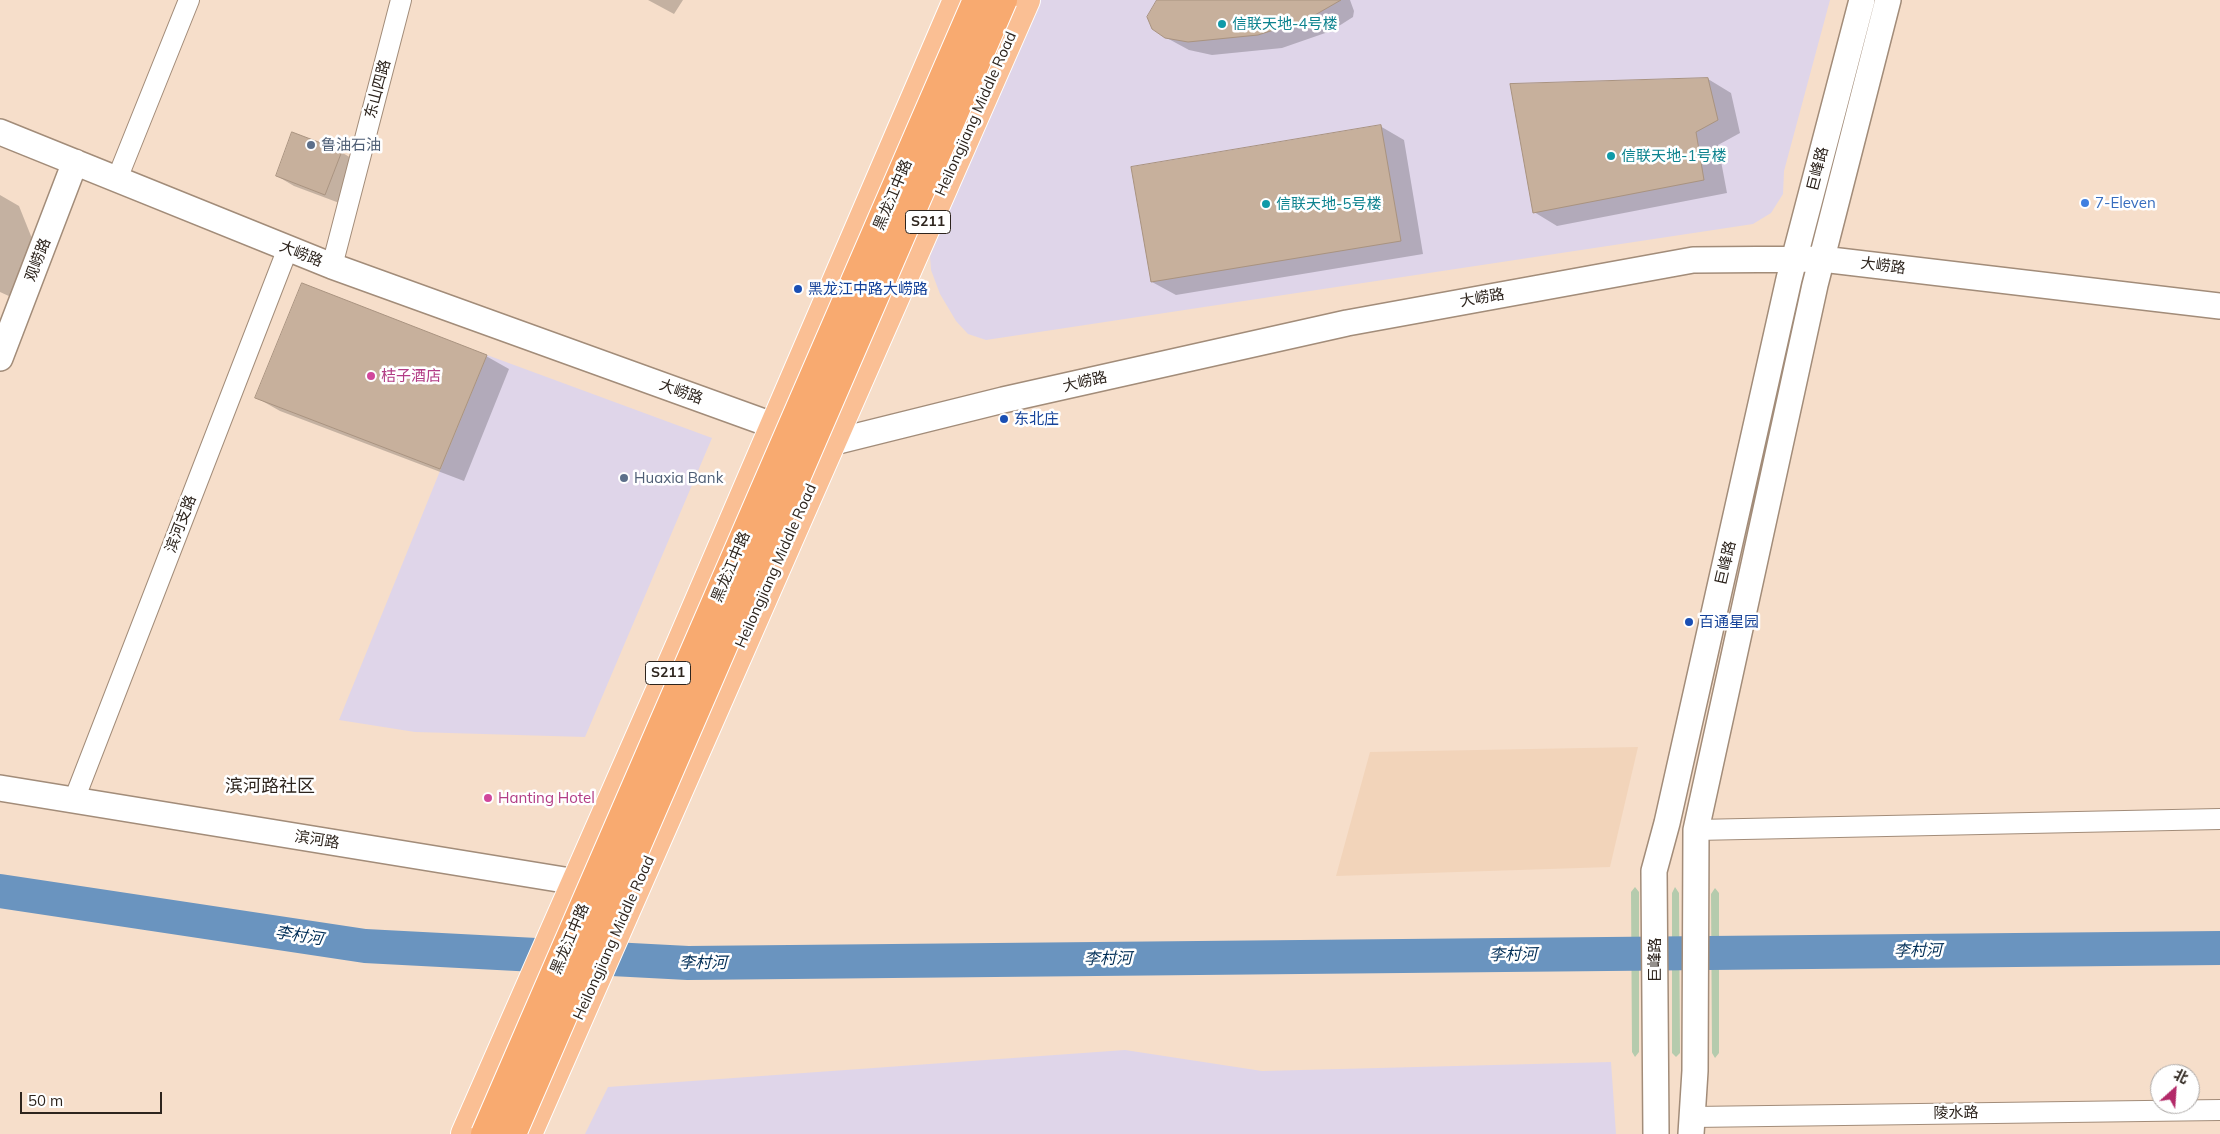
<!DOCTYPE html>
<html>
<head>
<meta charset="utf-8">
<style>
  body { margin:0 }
  #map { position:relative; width:2220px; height:1134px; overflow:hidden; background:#f6deca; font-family:Mulish,"Noto Sans SC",sans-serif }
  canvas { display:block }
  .north { position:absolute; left:2150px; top:1064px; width:50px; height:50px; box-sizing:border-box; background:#fff; border:1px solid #aba7a5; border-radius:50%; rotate:26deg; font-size:14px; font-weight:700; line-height:20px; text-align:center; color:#2d241d }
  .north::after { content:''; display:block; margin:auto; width:18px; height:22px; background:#b32a69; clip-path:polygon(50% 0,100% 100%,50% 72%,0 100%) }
  .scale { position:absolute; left:20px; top:1092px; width:142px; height:22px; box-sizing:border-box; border:2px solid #2d241d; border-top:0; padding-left:6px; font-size:15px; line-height:18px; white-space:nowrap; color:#2d241d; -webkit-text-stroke:4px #fff; paint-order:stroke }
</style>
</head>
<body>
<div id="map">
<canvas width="2220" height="1134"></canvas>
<div class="north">北</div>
<div class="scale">50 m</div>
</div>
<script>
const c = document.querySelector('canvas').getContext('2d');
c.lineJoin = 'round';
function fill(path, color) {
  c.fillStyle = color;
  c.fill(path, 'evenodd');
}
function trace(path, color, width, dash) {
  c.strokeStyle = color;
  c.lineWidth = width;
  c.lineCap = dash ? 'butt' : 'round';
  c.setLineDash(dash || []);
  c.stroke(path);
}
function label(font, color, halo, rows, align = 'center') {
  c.font = font + ' Mulish,"Noto Sans SC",sans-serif';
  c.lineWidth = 5;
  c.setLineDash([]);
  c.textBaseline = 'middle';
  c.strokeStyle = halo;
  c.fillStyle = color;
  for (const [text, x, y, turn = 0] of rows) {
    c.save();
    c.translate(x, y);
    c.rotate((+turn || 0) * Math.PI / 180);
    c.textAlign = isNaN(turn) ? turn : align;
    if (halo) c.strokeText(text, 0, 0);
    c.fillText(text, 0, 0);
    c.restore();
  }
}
fill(new Path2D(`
  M 1039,0 L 1830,0 L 1784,171 L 1783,194 L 1771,213 L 1753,224 L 986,340 L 968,334 L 956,321 L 940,294 L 931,270 L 930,256 Z
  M 487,355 L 712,438 L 585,737 L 415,732 L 339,720 Z
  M 1125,1050 L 1262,1071 L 1611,1062 L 1616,1134 L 585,1134 L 608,1087 Z`), '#dfd5e9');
fill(new Path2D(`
  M 1638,747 L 1610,867 L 1336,876 L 1370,752 Z`), '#f2d4ba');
fill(new Path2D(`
  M 1635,887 L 1639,892 L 1639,1052 L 1635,1057 L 1632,1052 L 1631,892 Z
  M 1675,887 L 1679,893 L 1680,1053 L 1676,1057 L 1672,1053 L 1672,893 Z
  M 1715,888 L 1719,893 L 1719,1053 L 1715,1058 L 1712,1053 L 1711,894 Z`), '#b5cbad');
fill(new Path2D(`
  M 648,0 L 683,0 L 674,14 Z
  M 1159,0 L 1350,0 L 1354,11 L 1353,17 L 1331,31 L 1282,48 L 1212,55 L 1189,50 L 1165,37 Z
  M 1708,79 L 1731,93 L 1740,133 L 1718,145 L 1727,193 L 1557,226 L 1534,212 Z
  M 1380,126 L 1404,140 L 1423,254 L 1176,295 L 1152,282 Z
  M 341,152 L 358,162 L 342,204 L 294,186 L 277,176 Z
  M 0,195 L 19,206 L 33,241 L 11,297 L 0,292 Z
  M 486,356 L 509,369 L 464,481 L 280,411 L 257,398 Z`), '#0003');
trace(new Path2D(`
  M 0,891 L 365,946 L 688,963 L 2220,948`), '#6a94bf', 34);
const building = new Path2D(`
  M 1157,0 L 1341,0 L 1308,19 L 1258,35 L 1188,42 L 1165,38 L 1152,29 L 1147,17 Z
  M 1708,78 L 1718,120 L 1696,132 L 1704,180 L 1533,213 L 1510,84 Z
  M 1381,125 L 1401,241 L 1151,282 L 1131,167 Z
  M 292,132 L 342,151 L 325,195 L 276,176 Z
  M 302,283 L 487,355 L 440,469 L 255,398 Z`);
fill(building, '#c7b09c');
trace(building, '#a99380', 1);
const minor = new Path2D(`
  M 117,179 L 189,0
  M 332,266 L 401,0
  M 74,800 L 288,248
  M 1696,830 L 2220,819
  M 1693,1117 L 2220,1110`);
const tertiary = new Path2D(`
  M 0,132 L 332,266 L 775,426 L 830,443 L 1003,400 L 1347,323 L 1693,260 L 1822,259 L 2220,306
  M 0,358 L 75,162
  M 0,788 L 595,885
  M 1656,1134 L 1654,871 L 1667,823 L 1789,279 L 1862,0
  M 1691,1134 L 1695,1071 L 1696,830 L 1815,285 L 1888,0`);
const primary = new Path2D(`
  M 465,1134 L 679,647 L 957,0
  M 528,1134 L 1026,0`);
trace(minor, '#a28c79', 22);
trace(tertiary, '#a28c79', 28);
trace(primary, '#fff', 30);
trace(minor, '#fff', 20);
trace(tertiary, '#fff', 25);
trace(primary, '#fabf94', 28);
const trunkBridge = new Path2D(`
  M 485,1134 L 977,0
  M 512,1134 L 1003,0`);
trace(trunkBridge, '#fff', 30, []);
trace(trunkBridge, '#f8aa70', 28);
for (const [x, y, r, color] of [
  [1222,24,5,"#0f9aa8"],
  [311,145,5,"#5c6f8a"],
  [1611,156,5,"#0f9aa8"],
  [2085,203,5,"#3f7fe0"],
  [1266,204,5,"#0f9aa8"],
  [798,289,5,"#1a4fb4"],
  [371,376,5,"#d1479c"],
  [1004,419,5,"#1a4fb4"],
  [624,478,5,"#5c6f8a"],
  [1689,622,5,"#1a4fb4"],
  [488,798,5,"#d1479c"]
]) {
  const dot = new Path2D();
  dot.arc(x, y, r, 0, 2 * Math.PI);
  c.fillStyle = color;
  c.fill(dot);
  trace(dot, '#fff', 2);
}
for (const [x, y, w] of [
  [928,222,45],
  [668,673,45]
]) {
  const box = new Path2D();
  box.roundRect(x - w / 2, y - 11.5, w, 23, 4);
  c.fillStyle = '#fff';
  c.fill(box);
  trace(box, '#2d241d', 1);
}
label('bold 14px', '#2d241d', null, [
  ["S211",928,222],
  ["S211",668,673]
]);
label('15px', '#0d838f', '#fff', [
  ["信联天地-4号楼",1232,24],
  ["信联天地-1号楼",1621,156],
  ["信联天地-5号楼",1276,204]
], 'left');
label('15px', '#2d241d', '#fff', [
  ["东山四路",378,89,-75],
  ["Heilongjiang Middle Road",976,114,-66],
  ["巨峰路",1818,169,-76],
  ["黑龙江中路",893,195,-67],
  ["大崂路",301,254,22],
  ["观崂路",38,260,-69],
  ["大崂路",1883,266,7],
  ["大崂路",1482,298,-10],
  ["大崂路",1085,382,-13],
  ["大崂路",681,392,20],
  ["滨河支路",181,524,-69],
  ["巨峰路",1726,563,-77],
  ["Heilongjiang Middle Road",776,566,-66],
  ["黑龙江中路",731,567,-67],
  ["滨河路",317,840,9],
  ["Heilongjiang Middle Road",614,938,-66],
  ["黑龙江中路",570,939,-67],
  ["巨峰路",1655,960,-90],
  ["陵水路",1956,1113,-1]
]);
label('15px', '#4e5e75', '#fff', [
  ["鲁油石油",321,145],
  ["Huaxia Bank",634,478]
], 'left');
label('15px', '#366cbe', '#fff', [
  ["7-Eleven",2095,203]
], 'left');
label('15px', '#164399', '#fff', [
  ["黑龙江中路大崂路",808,289],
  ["东北庄",1014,419],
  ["百通星园",1699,622]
], 'left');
label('15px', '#b23c85', '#fff', [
  ["桔子酒店",381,376],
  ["Hanting Hotel",498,798]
], 'left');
label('italic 16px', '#002e57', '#fff', [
  ["李村河",299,936,9],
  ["李村河",1918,951,-1],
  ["李村河",1513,955,-1],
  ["李村河",1108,959,-1],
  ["李村河",703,963]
]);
label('18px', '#2d241d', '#fff', [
  ["滨河路社区",270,787]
]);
</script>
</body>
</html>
